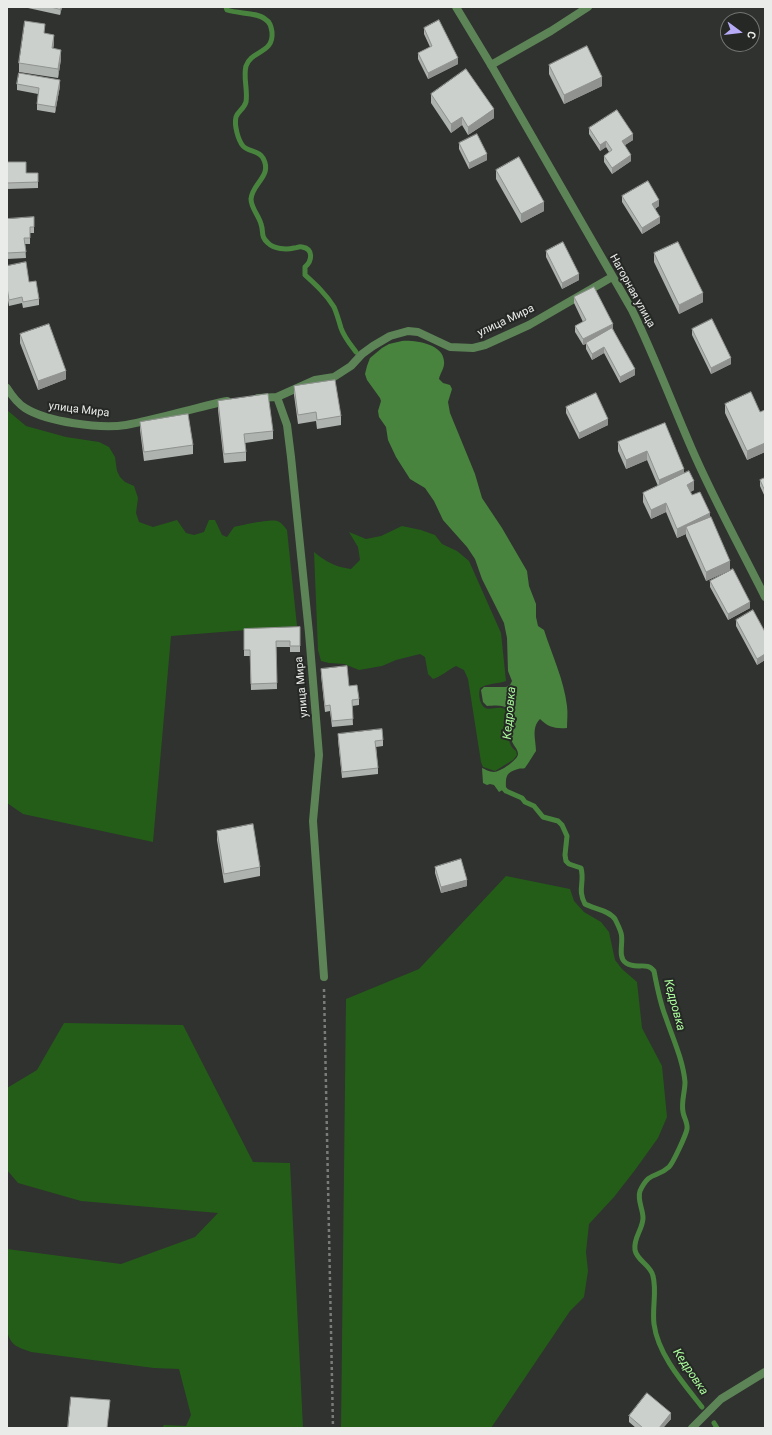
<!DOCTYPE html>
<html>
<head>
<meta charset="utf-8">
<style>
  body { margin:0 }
  #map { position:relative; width:772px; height:1435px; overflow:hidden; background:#2f322f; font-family:Roboto,sans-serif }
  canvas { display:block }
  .frame { position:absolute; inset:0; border:8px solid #eaecea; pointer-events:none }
  .north { position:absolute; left:720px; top:12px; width:40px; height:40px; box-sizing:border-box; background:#252825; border:1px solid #747674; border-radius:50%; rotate:105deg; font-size:11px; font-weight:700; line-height:16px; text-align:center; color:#eaecea }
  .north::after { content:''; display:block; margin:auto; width:14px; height:18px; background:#b7abf8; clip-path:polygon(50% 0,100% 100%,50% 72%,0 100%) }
</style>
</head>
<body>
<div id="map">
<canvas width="772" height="1435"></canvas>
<div class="frame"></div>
<div class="north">С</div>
</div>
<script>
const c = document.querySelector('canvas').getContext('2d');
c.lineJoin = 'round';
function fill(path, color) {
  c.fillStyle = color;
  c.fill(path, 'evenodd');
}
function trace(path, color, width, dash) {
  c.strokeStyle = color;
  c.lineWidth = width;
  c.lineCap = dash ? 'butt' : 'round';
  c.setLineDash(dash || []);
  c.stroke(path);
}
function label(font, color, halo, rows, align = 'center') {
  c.font = font + ' Roboto,sans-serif';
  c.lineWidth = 4;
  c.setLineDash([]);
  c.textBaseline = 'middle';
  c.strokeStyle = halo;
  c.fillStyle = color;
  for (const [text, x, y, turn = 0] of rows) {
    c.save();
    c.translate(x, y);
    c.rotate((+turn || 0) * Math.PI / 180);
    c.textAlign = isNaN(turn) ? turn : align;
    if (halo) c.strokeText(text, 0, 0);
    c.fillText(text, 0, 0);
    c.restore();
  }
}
fill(new Path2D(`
  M 7,410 L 26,426 L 66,437 L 99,442 L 109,447 L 115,457 L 117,471 L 120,477 L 125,482 L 134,486 L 138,498 L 136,513 L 139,522 L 153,527 L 177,520 L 186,533 L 194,535 L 204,532 L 209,520 L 215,520 L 222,535 L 227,537 L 234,527 C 243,525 270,519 277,521 C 281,522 284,526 287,530 L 297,626 L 171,636 L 153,842 L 23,814 L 7,803 Z
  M 402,526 L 421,530 L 435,535 L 442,544 L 457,551 L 469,561 L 501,633 L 506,681 C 497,684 488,683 480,688 C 479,693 479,695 480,700 C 485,717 497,703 506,710 C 518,721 500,739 516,751 L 517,755 L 513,760 L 495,771 L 483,767 L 481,762 L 468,679 L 464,670 L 456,666 C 448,670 442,676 433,679 L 428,674 L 425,657 L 420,654 L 396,660 L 382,666 L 359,670 L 344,664 L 329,663 L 321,661 L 318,650 L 314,552 C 326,562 336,567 351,569 L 360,560 L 358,547 L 349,532 L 366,539 L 381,536 Z
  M 506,876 L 570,889 L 574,901 L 584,912 L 601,922 L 609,932 L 615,960 L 622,969 L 637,982 L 642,1028 L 662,1066 L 667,1117 L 658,1138 L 635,1170 L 614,1197 L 589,1224 L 586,1252 L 588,1271 L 584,1297 L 570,1311 L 491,1428 L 341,1428 L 346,999 L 419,969 Z
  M 64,1023 L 183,1025 L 253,1162 L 290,1163 L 303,1428 L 162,1428 L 164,1425 L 186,1426 L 191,1415 L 179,1369 L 154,1368 L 31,1352 C 18,1347 10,1346 7,1330 L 7,1249 L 121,1264 L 195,1237 L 218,1213 L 81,1201 L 18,1183 L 7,1170 L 7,1088 L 37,1070 Z`), '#245d18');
fill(new Path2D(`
  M 402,341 C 415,340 443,344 444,361 C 445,368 440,373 439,379 L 443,383 L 450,385 L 452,389 L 448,402 L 450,413 L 475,474 L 482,498 L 502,528 L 527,571 L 529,586 L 536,604 L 536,617 L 538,626 L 544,630 C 552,655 564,680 567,706 C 568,713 567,721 567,728 C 555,729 548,727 540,719 C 531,728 536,740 536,751 C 534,754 526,767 525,768 C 523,769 520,768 518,769 C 505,773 506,777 506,788 L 499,792 L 494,785 L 490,784 L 487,785 L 483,783 L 482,768 C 485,769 489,772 494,772 C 500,772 518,760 518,754 C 518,748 511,744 511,737 C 511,728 515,716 508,709 C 503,704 493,706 487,706 L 483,702 L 481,690 L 484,687 L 506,687 L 510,685 L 512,681 L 508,671 L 507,638 L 504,623 L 482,579 L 475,559 L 467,547 L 443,520 L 434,501 L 425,488 L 410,479 L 396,457 L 388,440 L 386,427 L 379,417 L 378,411 L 381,401 L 380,398 L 367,380 L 365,374 L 367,366 L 370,358 L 382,348 L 389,344 Z`), '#49843e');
trace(new Path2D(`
  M 226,7 L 227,10 C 238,14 257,12 265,19 C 270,22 271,26 272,32 C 274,54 251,50 246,66 C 243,77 248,90 246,102 C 244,109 238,111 236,117 C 234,125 238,140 243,146 C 248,152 259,150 263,158 C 273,176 252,183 251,199 C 251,208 259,216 261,224 C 264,232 260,236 268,243 C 274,249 286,250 294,248 C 297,248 299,246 302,247 C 314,249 312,261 305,267 L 305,275 C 316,285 326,294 334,307 C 337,314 339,321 341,328 C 344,337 350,344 356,352
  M 500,784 L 506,791 L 522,798 L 525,802 L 534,806 L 543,817 L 558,821 L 562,825 L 567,836 L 565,855 L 566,861 L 569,864 L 581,868 C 585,883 577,889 585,904 C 594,909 609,910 615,919 C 617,923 620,929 621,933 C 624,942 617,957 626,963 C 636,970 647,961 654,971 C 657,987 660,1003 666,1018 C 673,1039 683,1060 685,1082 C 685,1092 681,1102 683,1112 C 684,1118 688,1123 687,1129 C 686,1135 673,1163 669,1167 C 656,1179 650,1170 640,1191 C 637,1200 643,1209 643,1218 C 643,1229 633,1238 635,1250 C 637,1261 651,1265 653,1276 C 657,1291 652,1308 654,1324 C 658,1355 684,1384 702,1407
  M 714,1423 L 717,1428`), '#49843e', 5);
trace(new Path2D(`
  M 324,989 L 333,1428`), '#797c79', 2.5, [3, 3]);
trace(new Path2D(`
  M 491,65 L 551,31 L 588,7`), '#5d8456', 8);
trace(new Path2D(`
  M 456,7 L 491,65 L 632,310 C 654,355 671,401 691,447 C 713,498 740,547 765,597
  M 7,388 C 12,396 17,403 25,408 C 47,422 100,429 126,425 C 160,419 193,408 227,401
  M 277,397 L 287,425 L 291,457 L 309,633 L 319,755 L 313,821 L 324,977
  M 258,398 L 277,397 L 315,380 L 334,377 L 351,366 L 362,354 L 373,346 L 390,336 L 408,331 L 418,332 L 450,347 L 473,348 L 485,345 L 529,325 L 612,277
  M 692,1428 L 721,1399 L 765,1372`), '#5d8456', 8);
fill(new Path2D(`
  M 28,7 L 62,7 L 60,15 L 28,8 Z
  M 424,28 L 458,64 L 428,79 L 418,59 L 418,53 L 430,47 L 424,34 Z
  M 45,33 L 54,44 L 53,48 L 61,59 L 58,78 L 19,72 L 19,63 Z
  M 549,65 L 602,86 L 564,104 L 549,74 Z
  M 17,84 L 60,86 L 55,113 L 37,110 L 37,104 L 38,94 L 17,90 Z
  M 431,94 L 494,118 L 468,135 L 462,125 L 451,133 L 431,103 Z
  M 589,128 L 633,140 L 625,145 L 631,161 L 612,174 L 604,162 L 604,156 L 609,152 L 606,147 L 600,151 L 589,134 Z
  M 459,143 L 487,160 L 469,169 L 459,149 Z
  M 7,162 L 26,173 L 38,173 L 38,188 L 7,189 Z
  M 496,170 L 544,211 L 521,223 L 496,179 Z
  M 622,196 L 659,206 L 655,209 L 660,223 L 642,234 L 622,202 Z
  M 7,219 L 34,227 L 34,233 L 30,233 L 30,244 L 25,244 L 26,258 L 7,259 Z
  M 546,251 L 579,280 L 562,289 L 546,257 Z
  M 654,253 L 703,302 L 679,314 L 654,262 Z
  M 7,266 L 29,282 L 39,299 L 39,305 L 23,308 L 22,303 L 9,306 L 7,293 Z
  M 574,297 L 613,329 L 635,375 L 620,383 L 604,353 L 592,360 L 586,349 L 586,344 L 583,345 L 575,332 L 575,326 L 583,322 L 574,303 Z
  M 692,329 L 731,364 L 711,374 L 692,335 Z
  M 20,334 L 66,379 L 38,390 L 20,343 Z
  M 294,386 L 341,416 L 341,425 L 317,429 L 316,421 L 298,424 L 294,395 Z
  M 218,401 L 273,431 L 273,439 L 245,443 L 246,452 L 246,461 L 224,463 L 218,410 Z
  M 725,404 L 760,412 L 765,410 L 765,452 L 747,460 L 725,413 Z
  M 566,407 L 608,425 L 579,439 L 566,413 Z
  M 140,422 L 193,445 L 193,454 L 144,461 L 140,430 Z
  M 665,423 L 684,474 L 694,490 L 690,492 L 692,495 L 710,517 L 730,570 L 706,581 L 686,536 L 686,534 L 677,538 L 666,512 L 651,519 L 643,502 L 643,493 L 658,486 L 647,460 L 626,469 L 618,451 L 618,442 Z
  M 765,478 L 765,497 L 760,486 L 760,480 Z
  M 710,581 L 750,608 L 728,620 L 710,587 Z
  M 736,620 L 765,632 L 765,660 L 757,665 L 736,626 Z
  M 300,627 L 300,652 L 290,652 L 290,647 L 276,647 L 277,689 L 251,690 L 250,656 L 244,656 L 244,629 Z
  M 321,669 L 349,686 L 359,699 L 359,705 L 352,706 L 353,725 L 332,727 L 330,711 L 325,712 L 321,675 Z
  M 338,734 L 383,740 L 383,746 L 376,747 L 378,768 L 378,774 L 342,778 L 338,740 Z
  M 217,831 L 260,867 L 260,876 L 224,883 L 217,840 Z
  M 435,867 L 467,886 L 441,893 L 435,873 Z
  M 629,1416 L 671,1419 L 663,1428 L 636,1428 L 629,1422 Z`), '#afb3af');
fill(new Path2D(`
  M 61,7 L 62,7 L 60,15 L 60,9 Z
  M 54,35 L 54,44 L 52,57 L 52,48 Z
  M 61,50 L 61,59 L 58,78 L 58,69 Z
  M 458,58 L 458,64 L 428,79 L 428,73 Z
  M 602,77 L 602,86 L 564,104 L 564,95 Z
  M 60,80 L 60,86 L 55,113 L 55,107 Z
  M 494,109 L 494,118 L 468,135 L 468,127 Z
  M 462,117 L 462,125 L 451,133 L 451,124 Z
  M 633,134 L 633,140 L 622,147 L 622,141 Z
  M 606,141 L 606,147 L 600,151 L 600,145 Z
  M 487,154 L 487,160 L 469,169 L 469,163 Z
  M 631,155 L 631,161 L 612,174 L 612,168 Z
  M 659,200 L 659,206 L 652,210 L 652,204 Z
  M 544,202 L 544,211 L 521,223 L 521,214 Z
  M 660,217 L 660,223 L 642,234 L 642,228 Z
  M 579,274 L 579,280 L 562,289 L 562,283 Z
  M 703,293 L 703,302 L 679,314 L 679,305 Z
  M 613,324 L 613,330 L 583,345 L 583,339 Z
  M 604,347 L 604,353 L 592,360 L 592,354 Z
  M 731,358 L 731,364 L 711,374 L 711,368 Z
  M 635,369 L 635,375 L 620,383 L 620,377 Z
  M 66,371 L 66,379 L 38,390 L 38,381 Z
  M 608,419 L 608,425 L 579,439 L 579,433 Z
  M 765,443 L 765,452 L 747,460 L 747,451 Z
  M 647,451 L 647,460 L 626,469 L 626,460 Z
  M 684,469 L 684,478 L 659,489 L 659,480 Z
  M 694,481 L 694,490 L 687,494 L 687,485 Z
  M 666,503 L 666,512 L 651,519 L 651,510 Z
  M 710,513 L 710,522 L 686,527 L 686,534 L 677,538 L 677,529 Z
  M 730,561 L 730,570 L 706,581 L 706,572 Z
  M 750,602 L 750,608 L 728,620 L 728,614 Z
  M 765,654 L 765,660 L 757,665 L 757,659 Z
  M 467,880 L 467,886 L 441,893 L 441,887 Z
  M 7,1049 L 8,1049 L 8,1055 L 7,1055 Z
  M 671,1413 L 671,1419 L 663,1428 L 659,1428 Z`), '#8f928f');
const building = new Path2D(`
  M 51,7 L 61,7 L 60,9 Z
  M 439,20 L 458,58 L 428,73 L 418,53 L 432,46 L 424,28 Z
  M 25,21 L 45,24 L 44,33 L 54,35 L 52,48 L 61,50 L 58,69 L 19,63 Z
  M 587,46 L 602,77 L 564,95 L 549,65 Z
  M 466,69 L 494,109 L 468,127 L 462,117 L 451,124 L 431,94 Z
  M 19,73 L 60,80 L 55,107 L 37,104 L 39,88 L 17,84 Z
  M 617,110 L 633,134 L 622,141 L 631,155 L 612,168 L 604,156 L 612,150 L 606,141 L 600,145 L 589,128 Z
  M 477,134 L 487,154 L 469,163 L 459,143 Z
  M 519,157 L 544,202 L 521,214 L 496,170 Z
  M 7,162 L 26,162 L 26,173 L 38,173 L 38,182 L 7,183 Z
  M 648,181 L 659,200 L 652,204 L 660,217 L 642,228 L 622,196 Z
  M 34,217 L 34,227 L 30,227 L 30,238 L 24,238 L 26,252 L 7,253 L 7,219 Z
  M 563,242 L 579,274 L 562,283 L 546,251 Z
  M 678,242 L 703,293 L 679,305 L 654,253 Z
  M 26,262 L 29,282 L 36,281 L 39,299 L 23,302 L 22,297 L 9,300 L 7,287 L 7,266 Z
  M 594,287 L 613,324 L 583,339 L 575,326 L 586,320 L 574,297 Z
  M 712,319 L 731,358 L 711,368 L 692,329 Z
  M 49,324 L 66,371 L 38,381 L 20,334 Z
  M 612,328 L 635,369 L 620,377 L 604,347 L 592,354 L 586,343 Z
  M 335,380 L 341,416 L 317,420 L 316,412 L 298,415 L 294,386 Z
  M 751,392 L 760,412 L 765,410 L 765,443 L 747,451 L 725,404 Z
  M 596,393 L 608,419 L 579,433 L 566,407 Z
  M 268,394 L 273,431 L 244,434 L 246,452 L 224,454 L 218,401 Z
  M 188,414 L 193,445 L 144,452 L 140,422 Z
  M 665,423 L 684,469 L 659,480 L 647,451 L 626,460 L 618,442 Z
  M 689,471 L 694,481 L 687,485 L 692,495 L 700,492 L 710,513 L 677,529 L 666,503 L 651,510 L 643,493 Z
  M 765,478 L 765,491 L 760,480 Z
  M 711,517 L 730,561 L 706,572 L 686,527 Z
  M 733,569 L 750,602 L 728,614 L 710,581 Z
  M 753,610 L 765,632 L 765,654 L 757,659 L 736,620 Z
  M 300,627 L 300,646 L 290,646 L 290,641 L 276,641 L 277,683 L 251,684 L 250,650 L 244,650 L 244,629 Z
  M 347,666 L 349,686 L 357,685 L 359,699 L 352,700 L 353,719 L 332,721 L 330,705 L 325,706 L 321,669 Z
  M 382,729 L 383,740 L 375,741 L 378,768 L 342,772 L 338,734 Z
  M 253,824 L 260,867 L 224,874 L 217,831 Z
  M 461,859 L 467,880 L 441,887 L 435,867 Z
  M 647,1393 L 671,1413 L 659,1428 L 643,1428 L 629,1416 Z
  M 71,1397 L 110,1400 L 107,1428 L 68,1428 Z`);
fill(building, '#ccd0cc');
trace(building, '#8f928f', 1);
label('11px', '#eaecea', '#252825', [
  ["Нагорная улица",632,291,61],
  ["улица Мира",506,321,-25],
  ["улица Мира",79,410,7],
  ["улица Мира",302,687,-95]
]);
label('italic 12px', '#abfc9c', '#252825', [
  ["Кедровка",510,713,-85],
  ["Кедровка",674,1005,75],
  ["Кедровка",690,1372,56]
]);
</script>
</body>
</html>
